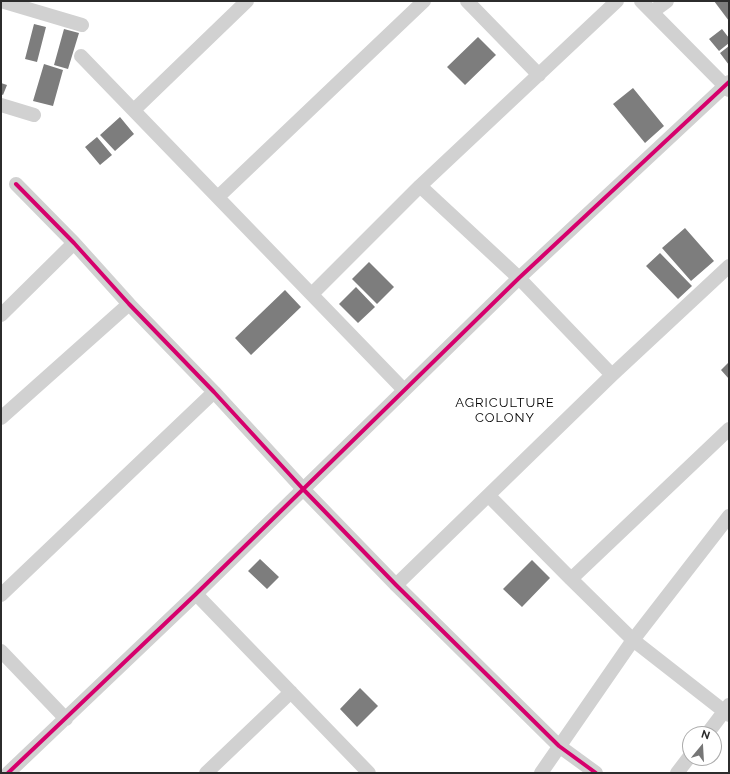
<!DOCTYPE html>
<html>
<head>
<meta charset="utf-8">
<style>
  body { margin:0 }
  #map { position:relative; width:730px; height:774px; overflow:hidden; background:#fff; font-family:Raleway,sans-serif }
  canvas { display:block }
  .frame { position:absolute; inset:0; border:2px solid #2c2c2c; pointer-events:none }
  .north { position:absolute; left:682px; top:726px; width:40px; height:40px; box-sizing:border-box; background:#fff; border:1px solid #ababab; border-radius:50%; rotate:18deg; font-size:11px; font-weight:700; line-height:16px; text-align:center; color:#2c2c2c }
  .north::after { content:''; display:block; margin:auto; width:14px; height:18px; background:#767676; clip-path:polygon(50% 0,100% 100%,50% 72%,0 100%) }
</style>
</head>
<body>
<div id="map">
<canvas width="730" height="774"></canvas>
<div class="frame"></div>
<div class="north">N</div>
</div>
<script>
const c = document.querySelector('canvas').getContext('2d');
c.lineJoin = 'round';
function fill(path, color) {
  c.fillStyle = color;
  c.fill(path, 'evenodd');
}
function trace(path, color, width, dash) {
  c.strokeStyle = color;
  c.lineWidth = width;
  c.lineCap = dash ? 'butt' : 'round';
  c.setLineDash(dash || []);
  c.stroke(path);
}
function label(font, color, halo, rows, align = 'center') {
  c.font = font + ' Raleway,sans-serif';
  c.lineWidth = 4;
  c.setLineDash([]);
  c.textBaseline = 'middle';
  c.strokeStyle = halo;
  c.fillStyle = color;
  for (const [text, x, y, turn = 0] of rows) {
    c.save();
    c.translate(x, y);
    c.rotate((+turn || 0) * Math.PI / 180);
    c.textAlign = isNaN(turn) ? turn : align;
    if (halo) c.strokeText(text, 0, 0);
    c.fillText(text, 0, 0);
    c.restore();
  }
}
fill(new Path2D(`
  M 714,1 L 729,1 L 729,21 Z
  M 34,24 L 46,27 L 37,62 L 25,59 Z
  M 64,29 L 79,33 L 68,69 L 54,65 Z
  M 722,29 L 729,38 L 729,43 L 719,51 L 709,39 Z
  M 478,37 L 496,55 L 465,85 L 447,67 Z
  M 729,46 L 729,65 L 720,53 Z
  M 44,64 L 63,70 L 53,106 L 33,101 Z
  M 1,83 L 7,85 L 3,95 L 1,94 Z
  M 633,88 L 664,126 L 645,143 L 613,104 Z
  M 120,117 L 134,134 L 115,151 L 100,135 Z
  M 97,137 L 112,155 L 100,165 L 85,147 Z
  M 685,228 L 714,261 L 691,281 L 662,248 Z
  M 660,253 L 692,286 L 678,299 L 646,266 Z
  M 369,262 L 394,287 L 377,304 L 352,279 Z
  M 356,287 L 375,307 L 358,323 L 339,304 Z
  M 285,290 L 301,307 L 251,355 L 235,338 Z
  M 729,362 L 729,379 L 721,370 Z
  M 260,559 L 279,577 L 267,589 L 248,571 Z
  M 532,560 L 550,578 L 522,607 L 503,589 Z
  M 360,688 L 378,706 L 357,727 L 340,709 Z`), '#7d7d7d');
trace(new Path2D(`
  M 1,1 L 82,25
  M 467,1 L 539,75
  M 641,1 L 729,90
  M 652,12 L 667,1
  M 81,56 L 404,390
  M 1,105 L 34,115
  M 134,110 L 247,1
  M 16,184 L 74,243 L 129,304 L 214,392 L 303,489 L 396,585 L 559,746 L 596,773
  M 218,197 L 424,1
  M 312,294 L 420,186
  M 1,315 L 74,243
  M 612,375 L 519,278 L 420,186 L 617,1
  M 1,418 L 129,304
  M 489,496 L 571,579 L 729,429
  M 571,579 L 633,640 L 729,715
  M 396,585 L 612,375 L 729,266
  M 196,594 L 369,773
  M 1,595 L 214,392
  M 1,651 L 66,719
  M 707,734 L 729,705
  M 8,773 L 196,594 L 519,278 L 729,82
  M 206,773 L 291,692
  M 541,773 L 633,640 L 729,516
  M 677,773 L 690,756`), '#d1d1d1', 14);
trace(new Path2D(`
  M 16,184 L 74,243 L 129,304 L 214,392 L 303,489 L 396,585 L 559,746 L 596,773
  M 8,773 L 196,594 L 519,278 L 729,82`), '#d6006c', 4);
c.letterSpacing = '1px';
label('13px', '#000', '#fff', [
  ["AGRICULTURE",505,403],
  ["COLONY",505,418]
]);
c.letterSpacing = '0px';
</script>
</body>
</html>
